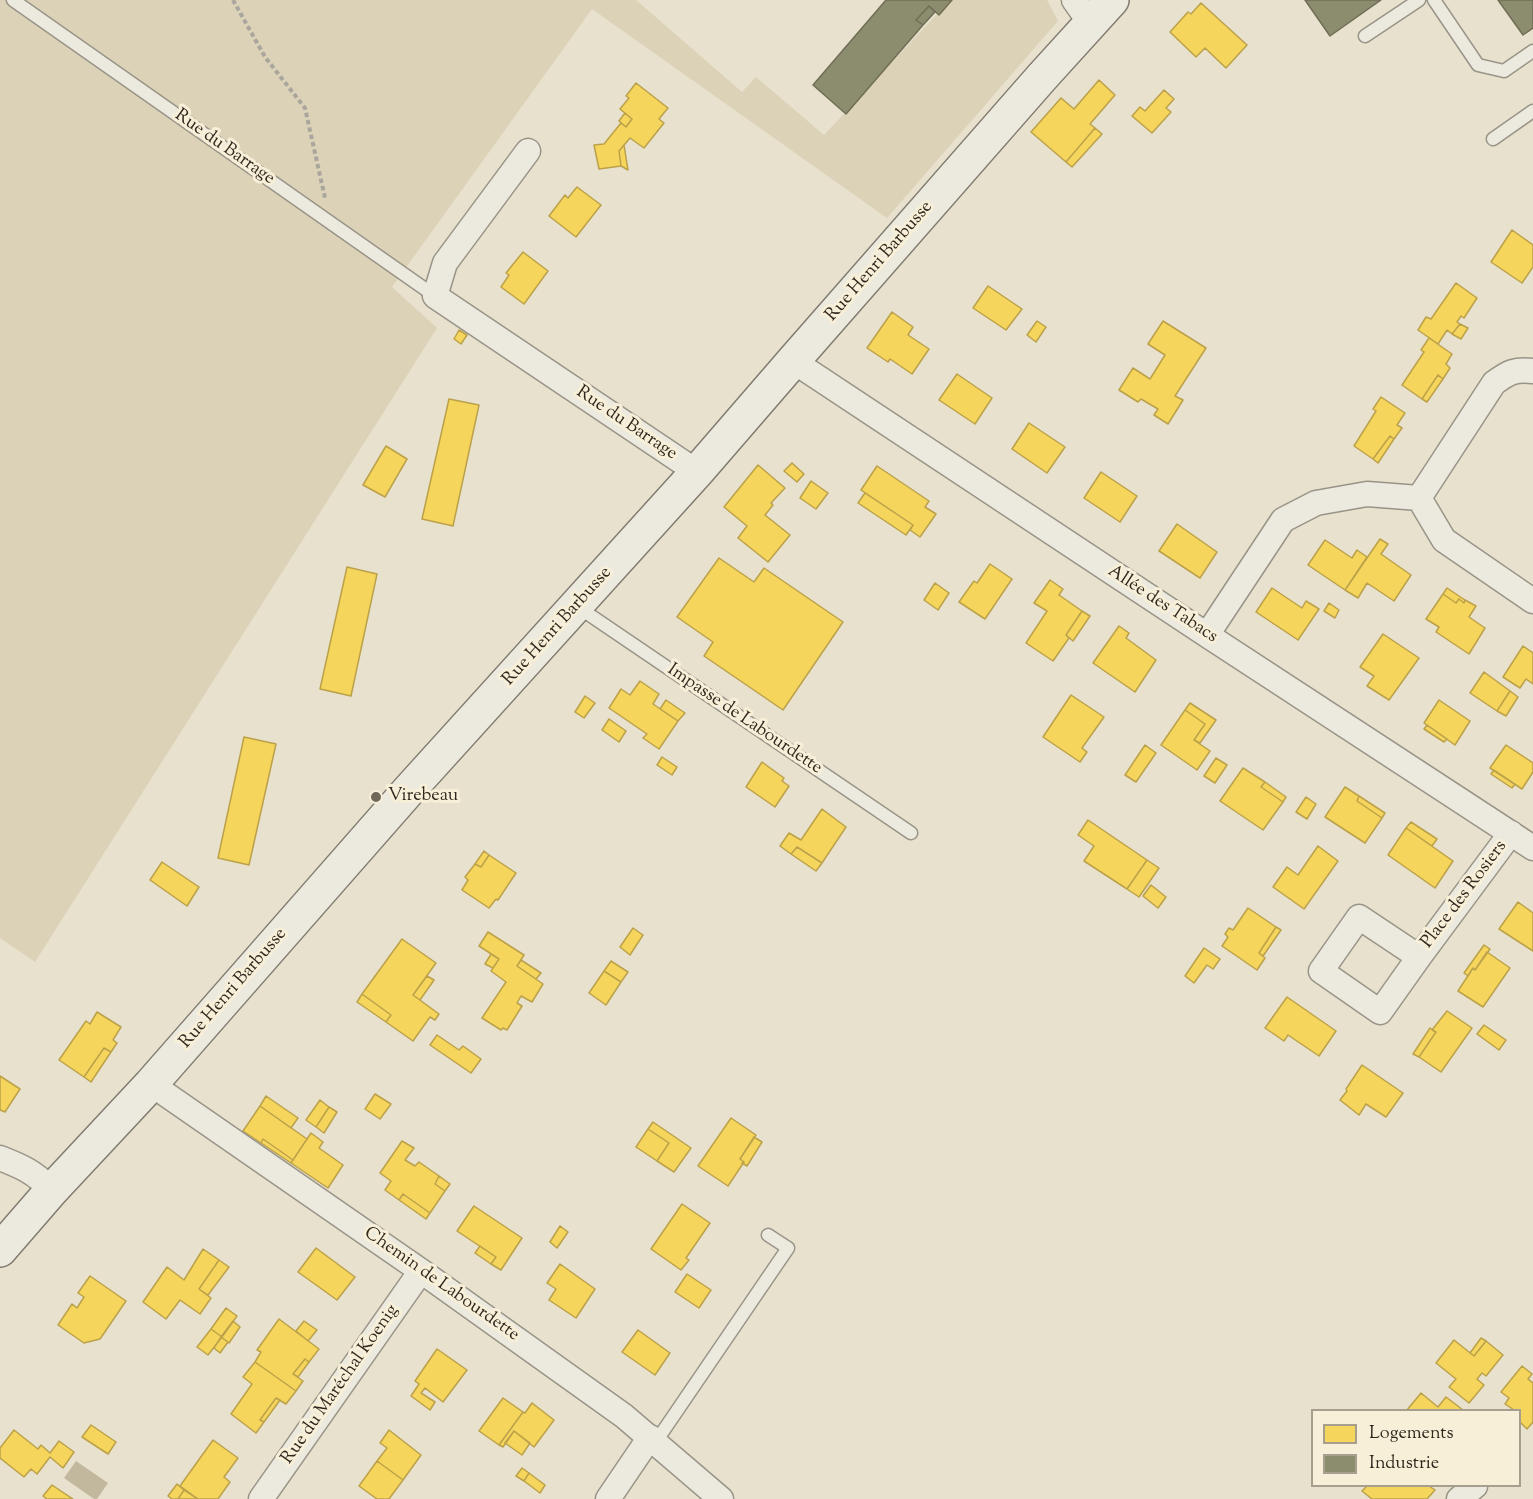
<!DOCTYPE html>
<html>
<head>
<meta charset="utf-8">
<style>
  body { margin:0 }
  #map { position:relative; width:1533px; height:1499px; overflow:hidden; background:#e8e1cd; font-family:"Sorts Mill Goudy",serif }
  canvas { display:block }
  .legend { position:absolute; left:1311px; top:1409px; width:210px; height:78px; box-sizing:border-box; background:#f7efd7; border:2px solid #a79f8d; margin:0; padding:8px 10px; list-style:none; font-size:18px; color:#30271e }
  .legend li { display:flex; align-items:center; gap:12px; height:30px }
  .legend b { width:30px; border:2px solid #a79f8d }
</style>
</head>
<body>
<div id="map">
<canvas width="1533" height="1499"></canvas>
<ul class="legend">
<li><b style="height:16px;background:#f6d55c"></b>Logements</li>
<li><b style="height:16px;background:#8c8c6e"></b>Industrie</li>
</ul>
</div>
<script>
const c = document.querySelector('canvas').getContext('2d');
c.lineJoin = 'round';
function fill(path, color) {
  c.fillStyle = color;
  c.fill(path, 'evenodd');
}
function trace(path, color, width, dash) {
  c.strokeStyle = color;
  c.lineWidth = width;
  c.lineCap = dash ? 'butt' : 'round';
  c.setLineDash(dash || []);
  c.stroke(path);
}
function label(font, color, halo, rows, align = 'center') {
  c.font = font + ' "Sorts Mill Goudy",serif';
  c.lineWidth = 6;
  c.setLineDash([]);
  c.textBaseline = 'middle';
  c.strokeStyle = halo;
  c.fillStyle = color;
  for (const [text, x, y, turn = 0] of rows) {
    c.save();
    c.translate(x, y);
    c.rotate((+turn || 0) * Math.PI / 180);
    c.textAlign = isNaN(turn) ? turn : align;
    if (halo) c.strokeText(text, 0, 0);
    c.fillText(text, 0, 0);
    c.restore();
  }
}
fill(new Path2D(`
  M 0,0 L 636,0 L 742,92 L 756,77 L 824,135 L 950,0 L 1047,0 L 1058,21 L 887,218 L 592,9 L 392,287 L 437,328 L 35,962 L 0,938 Z`), '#dcd2b8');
fill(new Path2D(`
  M 76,1461 L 108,1483 L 97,1499 L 94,1499 L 64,1478 Z`), '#c2b89e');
const homes = new Path2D(`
  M 1201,3 L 1247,45 L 1226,68 L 1205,48 L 1196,57 L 1170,32 L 1188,12 L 1191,14 Z
  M 1099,80 L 1115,95 L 1090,124 L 1095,128 L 1066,162 L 1031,132 L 1061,98 L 1074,109 Z
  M 636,83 L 668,108 L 659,119 L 664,123 L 644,148 L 630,138 L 619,151 L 621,166 L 599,169 L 594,145 L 604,144 L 621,123 L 626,127 L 632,119 L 620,109 L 629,98 L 626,96 Z
  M 1164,90 L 1174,99 L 1166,108 L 1171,112 L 1152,133 L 1132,116 L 1140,107 L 1145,111 Z
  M 625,113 L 632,119 L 626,127 L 619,121 Z
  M 1095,128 L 1102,134 L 1072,167 L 1066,162 Z
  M 624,145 L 628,170 L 621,166 L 619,151 Z
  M 577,187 L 601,205 L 576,237 L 549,216 L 565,195 L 568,198 Z
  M 1512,230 L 1533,245 L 1533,267 L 1522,283 L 1491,262 Z
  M 523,252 L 548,271 L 524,304 L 501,287 L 509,275 L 506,273 Z
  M 1456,283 L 1477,298 L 1464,318 L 1461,316 L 1457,322 L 1460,324 L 1452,334 L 1447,330 L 1438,344 L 1418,330 L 1426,317 L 1431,319 Z
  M 988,286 L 1022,309 L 1006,330 L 973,308 Z
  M 892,312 L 913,327 L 908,335 L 929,349 L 912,374 L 890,359 L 888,362 L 867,348 Z
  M 1037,321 L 1046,327 L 1036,342 L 1027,335 Z
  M 1163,321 L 1206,348 L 1175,396 L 1183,400 L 1168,424 L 1154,415 L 1158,409 L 1141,399 L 1138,402 L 1119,390 L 1133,368 L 1150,379 L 1165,355 L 1148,344 Z
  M 1460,324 L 1468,328 L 1461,339 L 1452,334 Z
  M 459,330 L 467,335 L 461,344 L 454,339 Z
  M 1429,338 L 1452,354 L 1446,364 L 1450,368 L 1443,379 L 1438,375 L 1422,399 L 1402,385 L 1424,352 L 1421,350 Z
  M 957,374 L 992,398 L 975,424 L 939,400 Z
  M 1438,375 L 1443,379 L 1427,402 L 1422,399 Z
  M 1381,397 L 1405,413 L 1397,425 L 1402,428 L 1394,439 L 1390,436 L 1373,459 L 1354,446 L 1376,411 L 1373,409 Z
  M 449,399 L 479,405 L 453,526 L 422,519 Z
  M 1029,423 L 1065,447 L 1047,473 L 1012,449 Z
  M 1390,436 L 1394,439 L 1378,463 L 1373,459 Z
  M 386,446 L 407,459 L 385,497 L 363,485 Z
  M 792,463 L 804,474 L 797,482 L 784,471 Z
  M 758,465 L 785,488 L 771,503 L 773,505 L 765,515 L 790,535 L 768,562 L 738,538 L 747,526 L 724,507 Z
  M 877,466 L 929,501 L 925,507 L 936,514 L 920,537 L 910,530 L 913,525 L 861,490 Z
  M 1101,472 L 1137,496 L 1120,522 L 1084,498 Z
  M 811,481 L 828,493 L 816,509 L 800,498 Z
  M 865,493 L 913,525 L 906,535 L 858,503 Z
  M 1177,524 L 1217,552 L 1200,578 L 1159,551 Z
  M 1380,539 L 1388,544 L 1381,554 L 1411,575 L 1394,601 L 1367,583 L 1358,598 L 1345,590 Z
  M 1325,540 L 1352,558 L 1357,550 L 1367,557 L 1345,590 L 1308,565 Z
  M 719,558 L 754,582 L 764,568 L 843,622 L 783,710 L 704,656 L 713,642 L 677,617 Z
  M 990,564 L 1012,579 L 985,619 L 959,602 L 974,581 L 977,583 Z
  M 347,567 L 377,574 L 351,696 L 320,689 Z
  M 1050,580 L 1063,589 L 1059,595 L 1082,611 L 1066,635 L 1069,638 L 1053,661 L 1026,643 L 1047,611 L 1034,603 Z
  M 935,583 L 949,593 L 938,610 L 924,600 Z
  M 1272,588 L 1302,608 L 1306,601 L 1319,609 L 1298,640 L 1256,612 Z
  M 1447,588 L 1465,600 L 1464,603 L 1459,599 L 1456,603 L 1443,594 Z
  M 1443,594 L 1456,603 L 1459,599 L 1464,603 L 1465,600 L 1476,606 L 1469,617 L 1485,628 L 1469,654 L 1436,632 L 1439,627 L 1426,619 Z
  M 1329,603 L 1339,610 L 1335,618 L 1324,611 Z
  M 1082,611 L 1090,616 L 1073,641 L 1066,635 Z
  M 1119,626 L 1129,633 L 1126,638 L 1156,660 L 1135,692 L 1093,663 Z
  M 1383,634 L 1419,658 L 1389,700 L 1367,686 L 1374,676 L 1360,667 Z
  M 1523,646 L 1533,653 L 1533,684 L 1526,679 L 1520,688 L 1503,677 Z
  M 1484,672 L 1510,691 L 1497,711 L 1470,693 Z
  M 640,681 L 659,694 L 653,704 L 678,721 L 659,749 L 643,738 L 647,734 L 609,708 L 621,689 L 630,695 Z
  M 1510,691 L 1518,697 L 1506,716 L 1497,711 Z
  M 1071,695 L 1104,717 L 1082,748 L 1087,752 L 1080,762 L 1043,737 Z
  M 585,696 L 595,703 L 584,718 L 575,712 Z
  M 666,700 L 685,713 L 678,721 L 660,709 Z
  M 1439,700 L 1470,721 L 1455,745 L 1424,723 Z
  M 1190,703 L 1216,720 L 1200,743 L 1194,740 L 1205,724 L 1185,710 Z
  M 1185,710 L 1205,724 L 1194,740 L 1210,751 L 1197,770 L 1161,745 Z
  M 609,719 L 626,731 L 619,742 L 602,730 Z
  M 1427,725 L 1447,739 L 1444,742 L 1424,729 Z
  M 244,737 L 276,744 L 249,865 L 218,858 Z
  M 1145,745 L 1156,753 L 1136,782 L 1125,775 Z
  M 1506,745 L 1533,763 L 1533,772 L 1522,789 L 1490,768 Z
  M 662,757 L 677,767 L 672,775 L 657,765 Z
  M 1216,758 L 1227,765 L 1215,783 L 1204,776 Z
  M 762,762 L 784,778 L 782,781 L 789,786 L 775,807 L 746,787 Z
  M 1243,768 L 1265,782 L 1261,787 L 1283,802 L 1263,830 L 1220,801 Z
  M 1494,770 L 1515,784 L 1512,788 L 1491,774 Z
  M 1265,782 L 1286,797 L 1283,802 L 1261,787 Z
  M 1345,787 L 1359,796 L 1357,801 L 1382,818 L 1365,843 L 1325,817 Z
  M 1359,796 L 1385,813 L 1382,818 L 1357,801 Z
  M 1306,797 L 1316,804 L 1307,819 L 1296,812 Z
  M 822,809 L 846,827 L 822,863 L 797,847 L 791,854 L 780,846 L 789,833 L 801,840 Z
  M 1088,820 L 1147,860 L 1127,889 L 1084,861 L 1094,846 L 1078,835 Z
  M 1411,822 L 1437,839 L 1432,846 L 1406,828 Z
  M 1406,828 L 1453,861 L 1435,888 L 1388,855 Z
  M 1318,846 L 1338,861 L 1304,909 L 1273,887 L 1287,867 L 1298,875 Z
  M 797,847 L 822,863 L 816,871 L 791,854 Z
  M 484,851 L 489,855 L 481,867 L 475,864 Z
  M 489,855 L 516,873 L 498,900 L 496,899 L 489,908 L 462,890 L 468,880 L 465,877 L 475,864 L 481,867 Z
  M 1147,860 L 1159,868 L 1139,897 L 1127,889 Z
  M 162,862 L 199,887 L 187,906 L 150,880 Z
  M 1151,885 L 1166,897 L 1158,908 L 1143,896 Z
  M 1518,902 L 1533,913 L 1533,951 L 1499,929 Z
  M 1248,908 L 1276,927 L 1259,953 L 1265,958 L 1257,970 L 1222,946 L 1228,937 L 1225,934 L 1229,928 L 1233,930 Z
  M 1276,927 L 1281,930 L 1263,956 L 1259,953 Z
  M 633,928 L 643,935 L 630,955 L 620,947 Z
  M 488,932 L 524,955 L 517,966 L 543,984 L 532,1002 L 521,996 L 517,1003 L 522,1006 L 507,1030 L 503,1028 L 501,1030 L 482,1018 L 506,982 L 491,971 L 499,959 L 479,946 Z
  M 402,939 L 436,963 L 413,995 L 439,1014 L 435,1020 L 430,1017 L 413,1041 L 386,1022 L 391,1015 L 362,994 Z
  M 1484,945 L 1490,949 L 1475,970 L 1473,968 L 1468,976 L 1464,973 Z
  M 1204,948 L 1220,959 L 1213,969 L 1207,965 L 1194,983 L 1185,976 Z
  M 1487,952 L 1510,968 L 1483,1007 L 1458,991 L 1473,968 L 1475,970 Z
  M 491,954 L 499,959 L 493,968 L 485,964 Z
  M 521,960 L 541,973 L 536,979 L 517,966 Z
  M 611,961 L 628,972 L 621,982 L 604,971 Z
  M 604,971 L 621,982 L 606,1005 L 589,993 Z
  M 427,976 L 434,980 L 420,1000 L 413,995 Z
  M 362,994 L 391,1015 L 386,1022 L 357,1002 Z
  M 1287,997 L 1336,1031 L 1319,1056 L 1288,1035 L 1284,1041 L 1265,1028 Z
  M 1447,1011 L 1472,1028 L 1441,1072 L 1419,1057 L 1436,1032 L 1432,1030 Z
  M 97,1012 L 121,1027 L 113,1040 L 117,1043 L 111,1052 L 104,1048 L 84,1077 L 59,1060 L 86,1021 L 90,1024 Z
  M 1484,1025 L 1506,1040 L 1499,1050 L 1477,1034 Z
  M 1430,1028 L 1436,1032 L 1419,1057 L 1413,1054 Z
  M 437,1035 L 459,1050 L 463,1046 L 481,1059 L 471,1073 L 430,1045 Z
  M 104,1048 L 111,1052 L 91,1082 L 84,1077 Z
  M 1362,1065 L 1403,1093 L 1386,1117 L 1366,1104 L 1359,1115 L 1340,1100 L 1347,1091 L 1346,1089 Z
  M 0,1076 L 20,1089 L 5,1112 L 0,1110 Z
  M 375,1094 L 391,1104 L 380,1119 L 365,1109 Z
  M 266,1096 L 298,1118 L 291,1128 L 260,1106 Z
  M 320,1100 L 329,1107 L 316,1127 L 306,1120 Z
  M 260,1106 L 307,1139 L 293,1160 L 263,1139 L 261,1143 L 243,1131 Z
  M 329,1107 L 337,1112 L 324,1133 L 316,1127 Z
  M 731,1118 L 756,1135 L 740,1159 L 744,1162 L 728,1186 L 698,1166 Z
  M 653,1122 L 691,1148 L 674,1172 L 657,1161 L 669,1143 L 648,1129 Z
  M 648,1129 L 669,1143 L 657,1161 L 636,1147 Z
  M 311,1133 L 323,1142 L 319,1148 L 343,1165 L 328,1188 L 291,1163 Z
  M 754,1137 L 762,1142 L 747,1166 L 742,1163 L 744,1162 L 740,1159 Z
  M 263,1139 L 293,1160 L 291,1163 L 261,1143 Z
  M 402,1141 L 414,1148 L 405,1160 L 415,1166 L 419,1162 L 439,1176 L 435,1184 L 445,1191 L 430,1213 L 403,1194 L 399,1200 L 385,1190 L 391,1181 L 380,1173 Z
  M 439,1176 L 450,1184 L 445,1191 L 435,1184 Z
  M 403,1194 L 430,1213 L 426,1219 L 399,1200 Z
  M 682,1204 L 710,1223 L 686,1258 L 689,1260 L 681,1270 L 651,1249 Z
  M 474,1206 L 522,1238 L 501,1270 L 491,1264 L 496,1257 L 457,1231 Z
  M 560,1226 L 568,1232 L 557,1248 L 550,1242 Z
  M 480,1246 L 496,1257 L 491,1264 L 475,1253 Z
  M 316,1248 L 355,1277 L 337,1300 L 298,1272 Z
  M 203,1249 L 219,1260 L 199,1289 L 211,1298 L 200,1314 L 180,1300 L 166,1319 L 143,1302 L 167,1267 L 184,1280 Z
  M 219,1260 L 229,1267 L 208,1295 L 199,1289 Z
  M 560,1264 L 595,1289 L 576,1318 L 549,1300 L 556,1289 L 547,1283 Z
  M 687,1274 L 711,1290 L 699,1308 L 675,1292 Z
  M 90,1276 L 126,1301 L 100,1339 L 84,1343 L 58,1325 L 72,1304 L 77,1308 L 84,1297 L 78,1293 Z
  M 226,1308 L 237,1316 L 222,1337 L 211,1329 Z
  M 279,1319 L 319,1349 L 309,1362 L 305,1359 L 293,1374 L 303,1381 L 296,1391 L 255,1362 L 261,1352 L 257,1350 Z
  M 233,1321 L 240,1327 L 229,1343 L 221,1337 Z
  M 304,1321 L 317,1330 L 308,1341 L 296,1331 Z
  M 211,1329 L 222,1337 L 208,1355 L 197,1347 Z
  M 638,1330 L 670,1353 L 655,1375 L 622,1352 Z
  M 221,1337 L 228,1342 L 220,1353 L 214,1348 Z
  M 1481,1338 L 1486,1341 L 1474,1356 L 1470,1353 Z
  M 1454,1340 L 1474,1356 L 1486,1341 L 1503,1355 L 1486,1376 L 1482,1373 L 1477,1379 L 1484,1385 L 1469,1403 L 1449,1387 L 1456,1379 L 1436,1363 Z
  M 437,1349 L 467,1370 L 443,1402 L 425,1388 L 421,1393 L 435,1402 L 430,1410 L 411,1396 L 419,1384 L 415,1381 Z
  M 305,1359 L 309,1362 L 298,1377 L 293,1374 Z
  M 255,1362 L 296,1391 L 286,1404 L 276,1398 L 260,1420 L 264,1422 L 256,1433 L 231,1414 L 252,1384 L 243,1377 Z
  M 1522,1366 L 1532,1374 L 1528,1379 L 1533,1383 L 1533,1422 L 1527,1429 L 1520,1422 L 1520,1410 L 1514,1410 L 1505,1404 L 1509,1398 L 1501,1392 Z
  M 1421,1393 L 1438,1407 L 1446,1397 L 1463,1410 L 1407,1410 Z
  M 276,1398 L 280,1400 L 264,1422 L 260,1420 Z
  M 503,1398 L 523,1412 L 499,1445 L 479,1431 Z
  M 532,1403 L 554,1420 L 534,1447 L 514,1431 L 503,1447 L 499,1445 L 523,1412 L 525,1413 Z
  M 91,1425 L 116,1442 L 108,1454 L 82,1437 Z
  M 14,1430 L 38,1449 L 41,1445 L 50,1453 L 59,1441 L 74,1452 L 63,1468 L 50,1457 L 37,1474 L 31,1469 L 24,1477 L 0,1458 L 0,1448 Z
  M 389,1430 L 421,1455 L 403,1480 L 377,1461 L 387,1448 L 380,1443 Z
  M 514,1431 L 530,1443 L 522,1455 L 505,1443 Z
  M 213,1440 L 238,1458 L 224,1477 L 230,1482 L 218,1499 L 198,1499 L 180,1486 Z
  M 377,1461 L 403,1480 L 389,1499 L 377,1499 L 359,1486 Z
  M 522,1468 L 529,1473 L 524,1481 L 516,1476 Z
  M 529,1473 L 545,1485 L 540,1493 L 524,1481 Z
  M 177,1484 L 184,1490 L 178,1499 L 172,1499 L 168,1496 Z
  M 52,1485 L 73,1499 L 47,1499 L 43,1496 Z
  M 1367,1486 L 1429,1486 L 1435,1490 L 1427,1499 L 1372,1499 L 1362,1491 Z
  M 184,1490 L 198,1499 L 178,1499 Z`);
fill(homes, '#f6d55c');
trace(homes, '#bba149', 1.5);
const industry = new Path2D(`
  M 886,0 L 952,0 L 939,15 L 929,6 L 916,20 L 923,25 L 846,114 L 813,85 Z
  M 1305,0 L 1381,0 L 1330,36 Z
  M 1498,0 L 1533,0 L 1533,28 L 1523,35 Z
  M 929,6 L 935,12 L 923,25 L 916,20 Z`);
fill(industry, '#8c8c6e');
trace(industry, '#706e56', 1.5);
const service = new Path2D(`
  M 13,0 L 435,296
  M 1434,0 L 1478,65 L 1504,71 L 1533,51
  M 1365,36 L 1419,0
  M 1493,139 L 1533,111
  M 578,607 L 911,833
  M 655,1443 L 788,1248 L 768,1235`);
const minor = new Path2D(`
  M 1074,0 L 1091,24
  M 528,151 L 445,263 L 435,296 L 697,472
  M 793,361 L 1207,635 L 1533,848
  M 1419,498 L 1494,383 C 1509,372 1515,369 1533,371
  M 1419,498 L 1444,540 L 1533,601
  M 1207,635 L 1283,520 L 1316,503 L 1367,494 L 1419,498
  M 1419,957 L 1359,917 L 1321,971 L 1380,1012 L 1419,957 L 1511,833
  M 151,1084 L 421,1271 L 624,1416 L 721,1499
  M 0,1158 C 23,1167 34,1172 52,1190
  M 261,1499 L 421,1271
  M 608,1499 L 650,1437
  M 1459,1499 L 1475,1486`);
const secondary = new Path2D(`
  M 0,1250 L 52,1190 L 151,1084 L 409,790 L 697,472 L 793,361 L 1042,77 L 1112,0`);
trace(service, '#999488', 15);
trace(minor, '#999488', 27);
trace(secondary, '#807b70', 36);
trace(new Path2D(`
  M 233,0 L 265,57 L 305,108 L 325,198`), '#aaa69d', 4, [4.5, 3]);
trace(service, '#ece9de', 12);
trace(minor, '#ece9de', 24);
trace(secondary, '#ece9de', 33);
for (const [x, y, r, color] of [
  [376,797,6,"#70685b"]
]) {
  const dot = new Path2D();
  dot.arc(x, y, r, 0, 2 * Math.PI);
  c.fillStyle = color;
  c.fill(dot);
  trace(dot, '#f7efd7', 2);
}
label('18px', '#30271e', '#f7efd7', [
  ["Rue du Barrage",224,148,35],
  ["Rue Henri Barbusse",880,262,-49],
  ["Rue du Barrage",626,424,34],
  ["Allée des Tabacs",1162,605,33],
  ["Rue Henri Barbusse",558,627,-48],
  ["Impasse de Labourdette",744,720,34],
  ["Place des Rosiers",1465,895,-53],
  ["Rue Henri Barbusse",234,989,-49],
  ["Chemin de Labourdette",441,1285,35],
  ["Rue du Maréchal Koenig",341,1385,-55]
]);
label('18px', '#30271e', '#f7efd7', [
  ["Virebeau",388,797]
], 'left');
</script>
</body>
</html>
